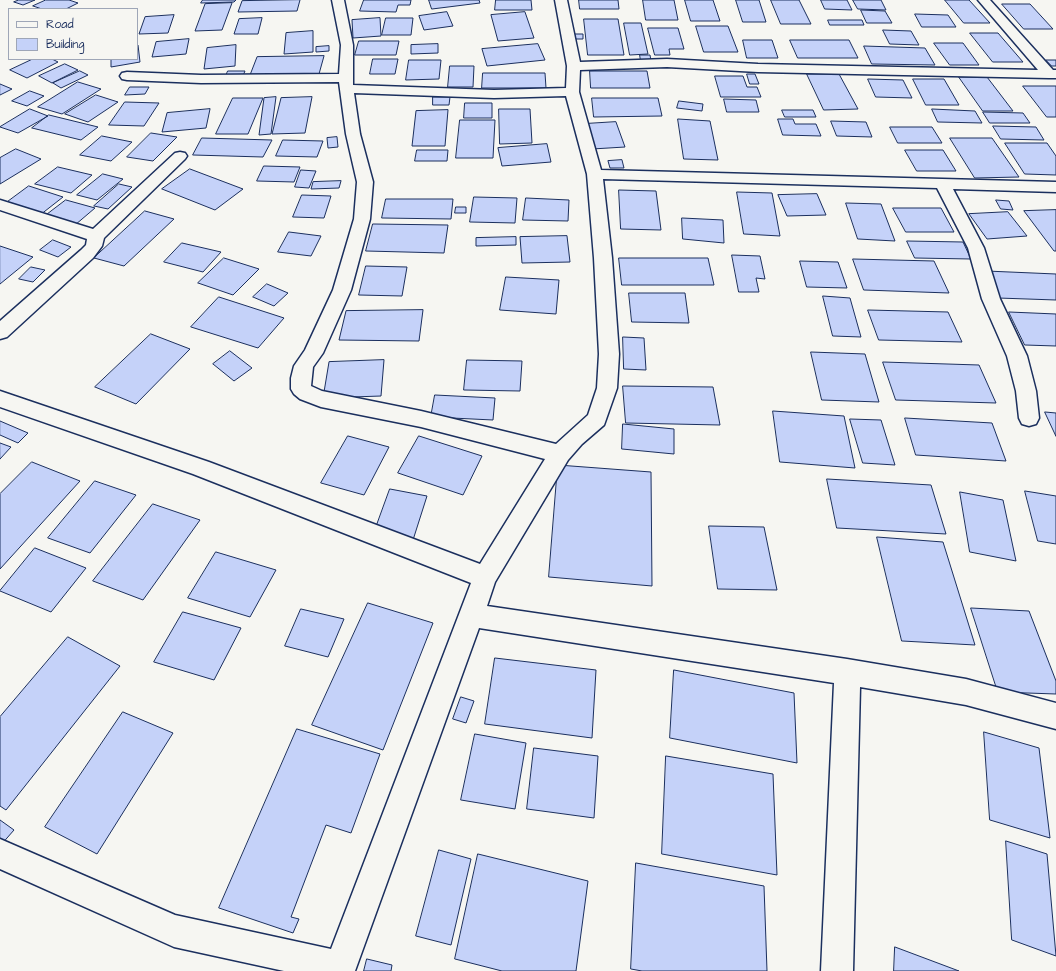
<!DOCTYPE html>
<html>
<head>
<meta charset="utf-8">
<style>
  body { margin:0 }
  #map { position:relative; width:1056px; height:971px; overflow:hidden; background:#f6f6f2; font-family:"Architects Daughter",sans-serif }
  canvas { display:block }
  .legend { position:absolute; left:8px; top:8px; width:130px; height:52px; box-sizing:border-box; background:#f6f6f2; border:1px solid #9ea6b7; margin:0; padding:5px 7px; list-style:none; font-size:12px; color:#1b2f5e }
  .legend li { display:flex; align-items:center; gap:8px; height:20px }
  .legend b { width:20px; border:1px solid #9ea6b7 }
</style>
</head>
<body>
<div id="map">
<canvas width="1056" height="971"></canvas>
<ul class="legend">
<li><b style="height:5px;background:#f6f6f2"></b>Road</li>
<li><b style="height:11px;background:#c5d2f9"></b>Building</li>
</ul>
</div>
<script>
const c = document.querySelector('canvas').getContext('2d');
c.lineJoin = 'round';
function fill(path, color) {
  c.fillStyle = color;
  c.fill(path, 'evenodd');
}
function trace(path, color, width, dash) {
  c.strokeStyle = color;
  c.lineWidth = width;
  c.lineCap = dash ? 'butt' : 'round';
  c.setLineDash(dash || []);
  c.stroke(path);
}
const building = new Path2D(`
  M 19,0 L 35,0 L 23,5 L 14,2 Z
  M 46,0 L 69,0 L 78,3 L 66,9 L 42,9 L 33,6 Z
  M 203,0 L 236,0 L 234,2 L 201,3 Z
  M 300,0 L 297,11 L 238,12 L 242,1 Z
  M 364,0 L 411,0 L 410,5 L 398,5 L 396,12 L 360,11 Z
  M 429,0 L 479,0 L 480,3 L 432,9 Z
  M 496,0 L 531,0 L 532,10 L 495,10 Z
  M 579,0 L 618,0 L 619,9 L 580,9 Z
  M 643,0 L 674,0 L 678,20 L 646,20 Z
  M 685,0 L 713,0 L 720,21 L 691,21 Z
  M 736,0 L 759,0 L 766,22 L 743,22 Z
  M 771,0 L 799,0 L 811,24 L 781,24 Z
  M 821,0 L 847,0 L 852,10 L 825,9 Z
  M 853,0 L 881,0 L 886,10 L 858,9 Z
  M 945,0 L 969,0 L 990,23 L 964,23 Z
  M 232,3 L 222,30 L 195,31 L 205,4 Z
  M 1002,4 L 1030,4 L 1053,29 L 1024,29 Z
  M 861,10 L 885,11 L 892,23 L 867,23 Z
  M 447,12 L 453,26 L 424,30 L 419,16 Z
  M 525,12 L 534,38 L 498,41 L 491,15 Z
  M 915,14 L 948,15 L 956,27 L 922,27 Z
  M 174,15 L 168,33 L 139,34 L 145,17 Z
  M 262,18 L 258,34 L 234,34 L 239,19 Z
  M 380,18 L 381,36 L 353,38 L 352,20 Z
  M 386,18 L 413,18 L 411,35 L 382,35 Z
  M 584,19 L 618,19 L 624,55 L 588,55 Z
  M 828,20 L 862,20 L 864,25 L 830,25 Z
  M 624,23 L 641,23 L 648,54 L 630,55 Z
  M 696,26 L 728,26 L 738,52 L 704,52 Z
  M 648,28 L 678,28 L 684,49 L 669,49 L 670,55 L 655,55 Z
  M 883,30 L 911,31 L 919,45 L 890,44 Z
  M 313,31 L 313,52 L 284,54 L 286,33 Z
  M 970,33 L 998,33 L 1023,62 L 993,62 Z
  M 571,34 L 583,34 L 583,39 L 570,39 Z
  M 189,39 L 186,54 L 152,57 L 156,42 Z
  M 743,40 L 772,40 L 778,58 L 747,58 Z
  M 790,40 L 849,40 L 858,58 L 798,58 Z
  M 359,41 L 399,41 L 396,55 L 355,55 Z
  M 934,43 L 963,43 L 979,65 L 950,65 Z
  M 438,44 L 438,53 L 411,54 L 411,45 Z
  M 538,44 L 545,60 L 487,66 L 482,49 Z
  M 137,45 L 138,45 L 140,62 L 111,67 L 111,59 L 137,59 Z
  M 236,45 L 235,66 L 204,69 L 207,48 Z
  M 329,46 L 329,51 L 316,52 L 316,47 Z
  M 864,46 L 925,48 L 935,65 L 872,64 Z
  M 640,55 L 650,55 L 651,61 L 641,61 Z
  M 324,56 L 319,74 L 250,75 L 257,57 Z
  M 33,59 L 52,59 L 58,62 L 27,78 L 10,70 Z
  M 373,59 L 398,59 L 395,74 L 370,74 Z
  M 409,60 L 441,60 L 439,79 L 406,80 Z
  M 1046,60 L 1056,60 L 1056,66 L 1052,66 Z
  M 65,64 L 78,70 L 52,83 L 39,76 Z
  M 450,66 L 474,66 L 473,87 L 448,87 Z
  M 80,71 L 88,75 L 61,88 L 53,83 Z
  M 228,71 L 245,71 L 242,78 L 225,78 Z
  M 590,71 L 647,71 L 650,88 L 591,88 Z
  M 483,73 L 545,73 L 546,88 L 482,88 Z
  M 747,74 L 755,74 L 759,84 L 750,84 Z
  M 807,74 L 839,74 L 858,109 L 824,110 Z
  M 715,76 L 743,76 L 747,87 L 757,87 L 761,97 L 721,97 Z
  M 959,77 L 987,77 L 1013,111 L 983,111 Z
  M 868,79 L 903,80 L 912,98 L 876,97 Z
  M 913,79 L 944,79 L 959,105 L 926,105 Z
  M 78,82 L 101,89 L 62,114 L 38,107 Z
  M 0,84 L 12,89 L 0,95 Z
  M 1023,86 L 1056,86 L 1056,117 L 1047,117 Z
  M 130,87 L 149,87 L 145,94 L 125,95 Z
  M 30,91 L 44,96 L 27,106 L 12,101 Z
  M 96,95 L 118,102 L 88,122 L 65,114 Z
  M 276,97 L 271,134 L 259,135 L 264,98 Z
  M 312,97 L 305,133 L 272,134 L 281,98 Z
  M 433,97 L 450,97 L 449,105 L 433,105 Z
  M 233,98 L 263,98 L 248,134 L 216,134 Z
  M 592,98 L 658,98 L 662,116 L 594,117 Z
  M 724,99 L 756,100 L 759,112 L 727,112 Z
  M 679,101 L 703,104 L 702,111 L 677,108 Z
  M 125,102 L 159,103 L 144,126 L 109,125 Z
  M 465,103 L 492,103 L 492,118 L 464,118 Z
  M 30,109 L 48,116 L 18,133 L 0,127 Z
  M 210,109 L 206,128 L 162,132 L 167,113 Z
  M 499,109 L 530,109 L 532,143 L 500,144 Z
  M 932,109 L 975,111 L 982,123 L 938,122 Z
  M 448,110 L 445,146 L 412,146 L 416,111 Z
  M 782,110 L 813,110 L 816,117 L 785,117 Z
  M 983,112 L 1023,113 L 1030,123 L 990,123 Z
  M 49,115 L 98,127 L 81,140 L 32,128 Z
  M 678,119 L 710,121 L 718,160 L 684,159 Z
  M 778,119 L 793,119 L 795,124 L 816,124 L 821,136 L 783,135 Z
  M 460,120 L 495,120 L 493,158 L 456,158 Z
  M 831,121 L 866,122 L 872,137 L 837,136 Z
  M 616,122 L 625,147 L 592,149 L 584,124 Z
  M 993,126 L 1036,127 L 1044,140 L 1001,139 Z
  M 890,127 L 932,127 L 942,143 L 898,143 Z
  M 151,133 L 177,137 L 153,161 L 127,157 Z
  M 102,136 L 132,142 L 111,161 L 80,155 Z
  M 337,137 L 338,147 L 328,148 L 327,138 Z
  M 202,138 L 272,140 L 263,157 L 193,155 Z
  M 950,138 L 992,138 L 1019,177 L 975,178 Z
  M 283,140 L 323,141 L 317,157 L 276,156 Z
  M 1005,143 L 1047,143 L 1056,156 L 1056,175 L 1025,174 Z
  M 547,144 L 551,162 L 502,166 L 498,148 Z
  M 16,149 L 41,159 L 0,184 L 0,158 Z
  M 417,150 L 448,150 L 447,161 L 415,161 Z
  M 905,150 L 943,150 L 956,171 L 917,171 Z
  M 622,160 L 624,168 L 610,168 L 608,161 Z
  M 264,166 L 300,167 L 294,182 L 257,181 Z
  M 58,167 L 92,175 L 71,193 L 35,184 Z
  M 190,169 L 243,189 L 215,210 L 162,189 Z
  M 301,170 L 316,171 L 309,188 L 295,187 Z
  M 103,174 L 123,179 L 97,200 L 77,195 Z
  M 341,181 L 339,188 L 311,189 L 313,182 Z
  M 119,184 L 132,187 L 108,209 L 94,206 Z
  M 29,186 L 63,197 L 40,215 L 6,203 Z
  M 619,190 L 656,191 L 661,230 L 621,229 Z
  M 737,192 L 772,193 L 780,236 L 744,234 Z
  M 817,194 L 826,215 L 787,216 L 778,195 Z
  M 302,195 L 331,196 L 324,218 L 293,217 Z
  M 474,197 L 517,198 L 515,223 L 470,222 Z
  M 526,198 L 569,200 L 568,221 L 523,220 Z
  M 386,199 L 453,199 L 451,219 L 382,218 Z
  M 66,200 L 95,208 L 75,225 L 45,216 Z
  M 996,200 L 1009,201 L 1013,210 L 1001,209 Z
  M 846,203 L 881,204 L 895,241 L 858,239 Z
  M 456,207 L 466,207 L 466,213 L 455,213 Z
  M 893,208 L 941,208 L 954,232 L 906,232 Z
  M 1056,210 L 1056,251 L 1054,251 L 1024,211 Z
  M 145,211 L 174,219 L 124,266 L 94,258 Z
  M 1008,212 L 1027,236 L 987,239 L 969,214 Z
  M 682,218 L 723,220 L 724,243 L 683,239 Z
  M 373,224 L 448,225 L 444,253 L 366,251 Z
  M 289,232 L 321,236 L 311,256 L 278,252 Z
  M 567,236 L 570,262 L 522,263 L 520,237 Z
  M 516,237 L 516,245 L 476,246 L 476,238 Z
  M 53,240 L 71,247 L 58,257 L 40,250 Z
  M 907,241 L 963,242 L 971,259 L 915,258 Z
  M 182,243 L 221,252 L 203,272 L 164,262 Z
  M 0,246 L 33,257 L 0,284 Z
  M 732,255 L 760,256 L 765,279 L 756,278 L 759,292 L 739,292 Z
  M 224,258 L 259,269 L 233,295 L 198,283 Z
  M 619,258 L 708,258 L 714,285 L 622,285 Z
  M 853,259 L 934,261 L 949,293 L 864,290 Z
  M 800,261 L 838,262 L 847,288 L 807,287 Z
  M 366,266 L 407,267 L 402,296 L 359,295 Z
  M 31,267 L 45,270 L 33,282 L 19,279 Z
  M 986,271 L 1056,274 L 1056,300 L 998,298 Z
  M 506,277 L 559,280 L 556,314 L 500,310 Z
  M 267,284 L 288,293 L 274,306 L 253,297 Z
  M 629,293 L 685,293 L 689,323 L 632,322 Z
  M 823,296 L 850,298 L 861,337 L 833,336 Z
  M 219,297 L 284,318 L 258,348 L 191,327 Z
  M 423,310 L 419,341 L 339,340 L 346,311 Z
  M 868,310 L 948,312 L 962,342 L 879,340 Z
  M 1009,312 L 1056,314 L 1056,346 L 1025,345 Z
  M 151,334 L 190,349 L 136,404 L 95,387 Z
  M 623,337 L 644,338 L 646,370 L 624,369 Z
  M 230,351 L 252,368 L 234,381 L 213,364 Z
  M 811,352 L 865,354 L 879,402 L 822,400 Z
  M 384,360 L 381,396 L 323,398 L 329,362 Z
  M 467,360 L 522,361 L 520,391 L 464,390 Z
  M 883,362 L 979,365 L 996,403 L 896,400 Z
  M 623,386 L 713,387 L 720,425 L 626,423 Z
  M 435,395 L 495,398 L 493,420 L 431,417 Z
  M 773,411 L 844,416 L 855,468 L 780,462 Z
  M 1045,412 L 1056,413 L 1056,436 Z
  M 905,418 L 992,423 L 1006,461 L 916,455 Z
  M 850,419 L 881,420 L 895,465 L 863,463 Z
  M 0,421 L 28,433 L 18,443 L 0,435 Z
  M 623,424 L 674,429 L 674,454 L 622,449 Z
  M 348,436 L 389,447 L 364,495 L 321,483 Z
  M 419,436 L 482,456 L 463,495 L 398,473 Z
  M 0,443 L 11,447 L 0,459 Z
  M 32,462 L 80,481 L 0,569 L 0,494 Z
  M 558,465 L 651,472 L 652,586 L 549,577 Z
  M 827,479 L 931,485 L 946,534 L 837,528 Z
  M 95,481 L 136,495 L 90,553 L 48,538 Z
  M 390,489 L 427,496 L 413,540 L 374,533 Z
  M 1025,491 L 1056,496 L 1056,544 L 1038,541 Z
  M 960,492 L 1003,500 L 1016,561 L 970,552 Z
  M 153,504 L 200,520 L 143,600 L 93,581 Z
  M 709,526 L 764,527 L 777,590 L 718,589 Z
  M 877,537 L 943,542 L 975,645 L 902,641 Z
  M 35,548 L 86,568 L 51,612 L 0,591 Z
  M 216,552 L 276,570 L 250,617 L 188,598 Z
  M 368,603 L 433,623 L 383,750 L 312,725 Z
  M 971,608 L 1029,611 L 1056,681 L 1056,694 L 998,692 Z
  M 301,609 L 344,619 L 328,657 L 285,646 Z
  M 183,612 L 241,628 L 214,680 L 154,662 Z
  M 68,637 L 120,666 L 6,810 L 0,806 L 0,717 Z
  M 495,658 L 596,670 L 592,738 L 485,724 Z
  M 674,670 L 794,693 L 797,763 L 670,738 Z
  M 461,697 L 474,701 L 466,723 L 453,719 Z
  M 123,712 L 173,733 L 97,854 L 45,827 Z
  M 297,729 L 380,754 L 351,833 L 326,825 L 291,917 L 299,919 L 293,933 L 219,908 Z
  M 984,732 L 1039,748 L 1050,838 L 990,820 Z
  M 475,734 L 526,743 L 515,809 L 461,800 Z
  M 534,748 L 598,756 L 594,818 L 527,809 Z
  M 666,756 L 773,774 L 777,875 L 662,854 Z
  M 0,820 L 14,830 L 0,846 Z
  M 1006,841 L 1047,854 L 1056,956 L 1012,940 Z
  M 439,850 L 471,859 L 451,945 L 416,936 Z
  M 478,854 L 588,881 L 576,971 L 502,971 L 455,959 Z
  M 636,863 L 764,886 L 767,971 L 642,971 L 631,969 Z
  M 895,947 L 959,971 L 894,971 Z
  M 367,959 L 392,965 L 391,971 L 364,971 Z`);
fill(building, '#c5d2f9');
trace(building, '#1b2f5e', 1);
const minor = new Path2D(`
  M 332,0 L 344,0 L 353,45 L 353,85 L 494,90 L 566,88 L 567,66 L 555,0 L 567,0 L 580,62 L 667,59 L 758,64 L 1038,70 L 978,0 L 990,0 L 1053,70 L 1056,70 L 1056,78 L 1049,78 L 758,72 L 667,67 L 580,70 L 579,92 L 601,170 L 1056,182 L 1056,192 L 953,189 L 984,248 L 1000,299 L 1027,356 L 1036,391 L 1039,418 L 1036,424 L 1029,426 L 1022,424 L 1019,418 L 1016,391 L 1007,356 L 982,299 L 968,248 L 937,188 L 603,179 L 612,258 L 619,354 L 617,388 L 604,425 L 582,444 L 568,460 L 495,582 L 487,606 L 847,659 L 966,679 L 1056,703 L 1056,729 L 966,705 L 860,687 L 853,971 L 821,971 L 834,683 L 479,628 L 355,971 L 284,971 L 174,947 L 0,869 L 0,839 L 175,915 L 331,949 L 471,583 L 193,474 L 0,407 L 0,391 L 209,462 L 480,564 L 545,459 L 421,427 L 321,407 L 300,399 L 294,394 L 291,389 L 291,378 L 294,366 L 305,350 L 333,290 L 354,219 L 357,182 L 346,134 L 339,82 L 201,83 L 127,80 L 122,79 L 120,76 L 122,73 L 127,72 L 201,75 L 339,74 L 341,45 ZM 354,93 L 494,98 L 566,96 L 587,174 L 594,258 L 599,354 L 597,388 L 588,415 L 556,444 L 421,411 L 322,391 L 311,386 L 313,367 L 323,353 L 351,290 L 370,219 L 373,182 L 360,134 Z
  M 180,152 L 185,153 L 187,156 L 185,159 L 104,238 L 102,246 L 93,258 L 7,337 L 0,339 L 0,321 L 81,250 L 86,245 L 87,239 L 0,210 L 0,200 L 93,229 L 175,153 Z`);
trace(minor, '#1b2f5e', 3);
fill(minor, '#f6f6f2');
</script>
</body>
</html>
